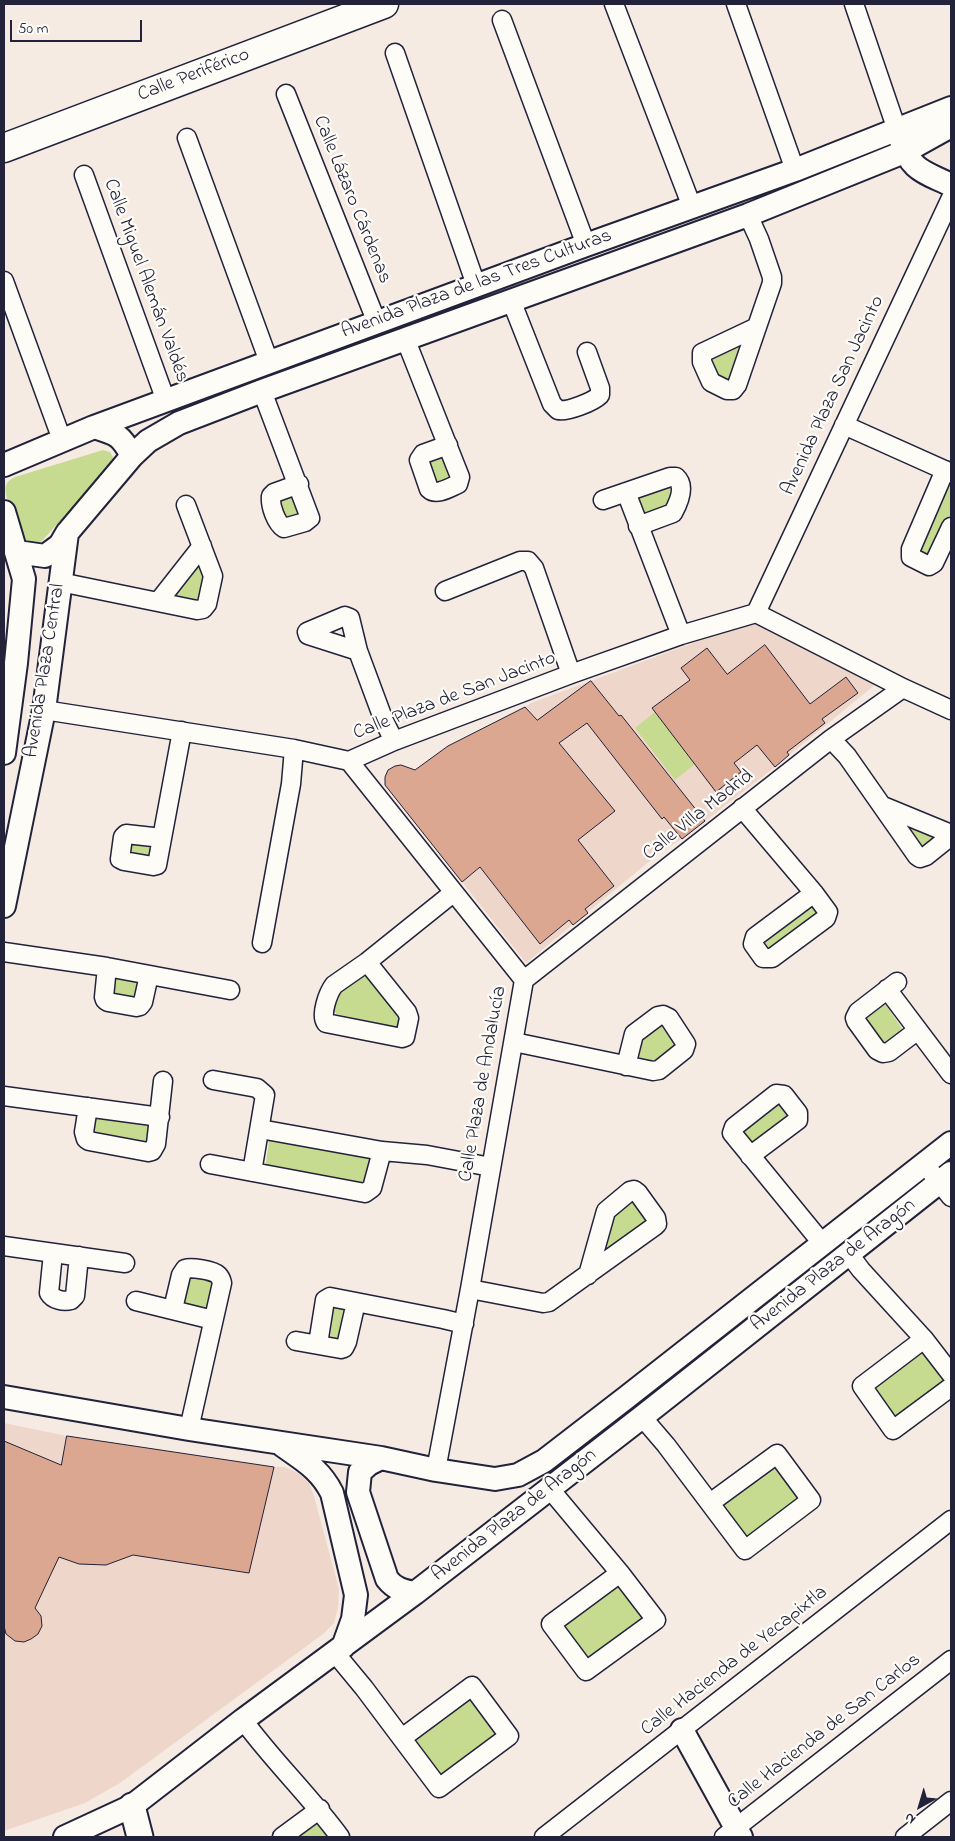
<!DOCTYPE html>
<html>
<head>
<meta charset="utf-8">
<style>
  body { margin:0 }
  #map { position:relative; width:955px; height:1841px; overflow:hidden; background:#f6ebe3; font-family:"Indie Flower",sans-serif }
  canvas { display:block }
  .frame { position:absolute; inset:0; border:5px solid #22223b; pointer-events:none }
  .north { position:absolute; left:895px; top:1781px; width:50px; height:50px; -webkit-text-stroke:4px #fdfcf7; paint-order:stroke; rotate:219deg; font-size:14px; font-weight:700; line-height:20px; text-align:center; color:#22223b }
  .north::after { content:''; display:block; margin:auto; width:18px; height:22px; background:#22223b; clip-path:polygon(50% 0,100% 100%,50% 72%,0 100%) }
  .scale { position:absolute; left:10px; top:20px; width:132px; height:22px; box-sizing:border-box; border:2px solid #22223b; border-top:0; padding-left:6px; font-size:15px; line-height:18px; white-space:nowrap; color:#22223b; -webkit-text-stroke:4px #fdfcf7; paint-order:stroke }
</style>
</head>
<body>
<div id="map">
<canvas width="955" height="1841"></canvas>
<div class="frame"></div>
<div class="north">N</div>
<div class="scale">50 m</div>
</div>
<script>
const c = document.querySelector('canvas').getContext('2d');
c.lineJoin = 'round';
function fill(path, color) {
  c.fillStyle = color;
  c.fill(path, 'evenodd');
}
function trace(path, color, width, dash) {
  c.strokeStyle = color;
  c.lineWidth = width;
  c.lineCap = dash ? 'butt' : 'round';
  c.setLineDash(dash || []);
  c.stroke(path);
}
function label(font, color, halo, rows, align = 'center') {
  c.font = font + ' "Indie Flower",sans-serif';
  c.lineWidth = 4.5;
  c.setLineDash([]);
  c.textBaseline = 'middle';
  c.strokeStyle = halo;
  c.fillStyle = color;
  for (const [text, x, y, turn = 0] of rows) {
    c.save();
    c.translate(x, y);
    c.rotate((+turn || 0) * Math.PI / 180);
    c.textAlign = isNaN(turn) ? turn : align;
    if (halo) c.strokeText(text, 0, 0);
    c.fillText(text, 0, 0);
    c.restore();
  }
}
fill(new Path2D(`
  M 752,622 L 877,683 L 775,767 L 682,839 L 662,851 L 526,963 L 462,882 L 589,778 L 525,707 L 531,703 L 744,624 Z
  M 4,1423 L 67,1436 L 274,1467 L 285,1467 L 298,1473 L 309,1483 L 314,1496 L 339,1589 L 338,1608 L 334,1623 L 323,1634 L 120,1783 L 85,1803 L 4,1831 Z`), '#eed7ca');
fill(new Path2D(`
  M 742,341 L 745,345 L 730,382 L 714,379 L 708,356 Z
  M 103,450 L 110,452 L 113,457 L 111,465 L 41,542 C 34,543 28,543 23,538 C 16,531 3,494 6,485 C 8,481 11,479 15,477 Z
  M 443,455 L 451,476 L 449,480 L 432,486 L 422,459 Z
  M 951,477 L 951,516 L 930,562 L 914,554 Z
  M 667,485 L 672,488 L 667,509 L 642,517 L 634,497 Z
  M 294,491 L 307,514 L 283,522 L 279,496 Z
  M 198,560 L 203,581 L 199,603 L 169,596 Z
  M 655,712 L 695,764 L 675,780 L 635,728 Z
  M 903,821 L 941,835 L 924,852 Z
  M 129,840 L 157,844 L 155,861 L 126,856 Z
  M 811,906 L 815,907 L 817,909 L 816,913 L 764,953 L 759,946 Z
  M 365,969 L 403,1013 L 401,1029 L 337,1014 L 333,1010 L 338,991 Z
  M 114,973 L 142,977 L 139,1001 L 111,997 Z
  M 881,1005 L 886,1005 L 903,1030 L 902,1034 L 885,1045 L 880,1044 L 864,1022 L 865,1017 Z
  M 665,1023 L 681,1044 L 653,1064 L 634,1061 L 639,1040 Z
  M 778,1099 L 794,1116 L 755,1146 L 741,1133 Z
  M 94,1114 L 149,1122 L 146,1146 L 90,1138 Z
  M 270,1135 L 372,1152 L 366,1185 L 265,1168 Z
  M 633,1196 L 651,1220 L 600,1260 L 609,1216 Z
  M 188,1272 L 218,1280 L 210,1311 L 180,1304 Z
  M 339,1306 L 343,1310 L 338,1340 L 330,1339 L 334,1308 Z
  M 925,1346 L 951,1381 L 894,1423 L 868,1388 Z
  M 776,1463 L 803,1499 L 746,1541 L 719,1505 Z
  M 620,1583 L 647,1618 L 589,1661 L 563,1625 Z
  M 471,1699 L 497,1734 L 440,1776 L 413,1741 Z
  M 318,1818 L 333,1837 L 292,1837 Z`), '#c6db90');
const building = new Path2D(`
  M 765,645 L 810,704 L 846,677 L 858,693 L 822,719 L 825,723 L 787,752 L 789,755 L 775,767 L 757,745 L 734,763 L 741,772 L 716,792 L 652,708 L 690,680 L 681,668 L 707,648 L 727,674 Z
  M 591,681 L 619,716 L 621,715 L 705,821 L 682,839 L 664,817 L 662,819 L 587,723 L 559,743 L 615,811 L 578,840 L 614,886 L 585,909 L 588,913 L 573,925 L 569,920 L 540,944 L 480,867 L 462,882 L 385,785 L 385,777 L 388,770 L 395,766 L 401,765 L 415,770 L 448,746 L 525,707 L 537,720 Z
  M 67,1436 L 274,1467 L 249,1573 L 133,1555 L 106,1565 L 79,1564 L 59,1557 L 35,1608 L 41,1616 L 42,1626 L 38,1634 L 31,1639 L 24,1642 L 15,1641 L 6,1634 L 4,1626 L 4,1441 L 61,1465 Z`);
fill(building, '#dca791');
trace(building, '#22223b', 1);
const minor = new Path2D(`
  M 614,4 L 692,207
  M 736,4 L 795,170
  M 854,4 L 897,130
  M 502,20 L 586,245
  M 395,53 L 476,285
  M 286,94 L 377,323
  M 187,138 L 269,362
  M 84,175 L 166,401
  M 748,215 L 759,239 L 772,277 L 772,283 L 737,385 L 733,390 L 727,390 L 711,382 L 702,362 L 702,353 L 757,327
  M 4,281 L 62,440
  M 511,300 L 552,404 L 558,410 C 567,412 593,402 600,395 L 600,388 L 587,352
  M 405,338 L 460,477 L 458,484 C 449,488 436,496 429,489 L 419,460 L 423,454 L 448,445
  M 262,391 L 310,518 L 305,522 L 284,528 C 276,523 270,506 271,496 L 274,493 L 299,484
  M 844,425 L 951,473
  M 945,470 L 911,549 L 911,557 L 929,566 L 934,563 L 951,527
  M 626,492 L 681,635
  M 603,500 L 670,477 L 676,477 C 686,486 679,502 673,513 L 638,526
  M 60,582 L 197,610 L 203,609 L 207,604 L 213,576 L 186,505
  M 445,591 L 520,561 L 528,561 L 534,568 L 571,674
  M 158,602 L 202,546
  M 756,613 L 951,198
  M 756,613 L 903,688 L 951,710
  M 358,651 L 308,635 L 307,632 L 345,616 L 350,618 L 358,651 L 384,721 L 394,741
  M 44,710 L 294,749 L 349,761 L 394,741 L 571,674 L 681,635 L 756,613
  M 831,739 L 847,756 L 917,856 L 920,858 L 926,856 L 951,836
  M 349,761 L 524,980 L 470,1289 L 436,1470
  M 883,806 L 951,834
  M 742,808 L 814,893 L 828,912 L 826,918 L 772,958 L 763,958 L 753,944 L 755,937 L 814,893
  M 162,838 L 126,834 L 123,837 L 120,859 L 124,861 L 153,866 L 157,865 L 182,731
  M 262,943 L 291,784 L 294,749
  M 4,952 L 107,967 L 230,990
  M 367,962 L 407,1012 L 409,1018 L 405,1037 L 402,1038 L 326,1023 C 320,1015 328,993 334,985 L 367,962 L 453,893
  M 107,967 L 104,997 L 105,1000 L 108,1002 L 136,1007 L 140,1006 L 143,1002 L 149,975
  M 524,980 L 831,739 L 903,688
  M 897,982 L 858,1012 L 855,1018 L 856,1021 L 877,1050 L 883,1053 L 889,1052 L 918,1030
  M 887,989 L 951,1074
  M 514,1042 L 653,1071 L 659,1070 L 684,1050 L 686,1044 L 669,1018 L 663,1015 L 658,1016 L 634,1034 L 626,1066
  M 213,1080 L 257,1088 L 265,1095 L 252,1172
  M 4,1096 L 160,1117
  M 88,1107 L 84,1132 L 86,1139 L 89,1141 L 148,1152 L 152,1151 L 156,1144 L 163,1081
  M 260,1129 L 382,1151 L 427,1155 L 491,1167
  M 750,1156 L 798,1120 L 798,1113 L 784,1095 L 776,1094 L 734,1127 L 732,1133 L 822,1243
  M 210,1164 L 365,1193 L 372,1188 L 382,1151
  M 931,1172 L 951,1197
  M 4,1246 L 125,1263
  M 53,1253 L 49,1293 C 53,1300 64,1302 71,1300 L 75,1296 L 79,1256
  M 849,1254 L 861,1270 L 924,1339 L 951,1374
  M 470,1289 L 543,1303 L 549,1302 L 655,1226 L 657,1224 L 656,1218 L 638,1193 L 634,1190 L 630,1191 L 606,1211 L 588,1275
  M 136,1301 L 213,1320
  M 173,1309 L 181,1275 L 185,1269 C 191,1267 213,1270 218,1275 C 221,1278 221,1279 222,1283 L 189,1429
  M 924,1339 L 862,1386 L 893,1430 L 951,1387
  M 296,1341 L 341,1349 L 344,1348 L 347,1342 L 356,1302
  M 318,1344 L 325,1300 L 330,1297 L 443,1319 L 464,1324
  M 642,1417 L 666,1445 L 745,1550 L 811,1500 L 777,1454 L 710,1503
  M 549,1488 L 620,1573 L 656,1620 L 586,1671 L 551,1624 L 620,1573
  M 335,1653 L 364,1688 L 439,1788 L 509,1736 L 472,1686 L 402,1738
  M 243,1720 C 273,1761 310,1796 340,1837
  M 282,1837 L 320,1809
  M 544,1837 L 951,1520
  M 724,1837 L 951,1660
  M 905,1837 L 951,1801`);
const tertiary = new Path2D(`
  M 900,138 C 911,171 922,171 951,185
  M 94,427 C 117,434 121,435 132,456
  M 4,465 L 94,427 L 586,245 L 795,170 L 951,108
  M 4,512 L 24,579 L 16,663 L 4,753
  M 17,552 L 45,556 L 60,545 L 67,533
  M 4,906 L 44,710 L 67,533 L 132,456 L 148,441 L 179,423 L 262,391 L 748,215 L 904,152 L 951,126
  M 4,1397 L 189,1429 L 381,1458 L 436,1470 L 495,1479 L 518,1475 L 544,1461 L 627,1397 L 951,1143
  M 282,1445 C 303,1460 320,1469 332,1493 L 356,1595 L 353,1619 L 343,1647
  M 381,1458 L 369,1464 L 360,1472 L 358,1492 L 387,1579 C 395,1589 403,1591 415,1593
  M 682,1730 L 741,1837
  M 65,1837 L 132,1806 L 243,1720 L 415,1593 L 642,1417 L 951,1173`);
const secondary = new Path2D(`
  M 132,1806 L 140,1837`);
const trunk = new Path2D(`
  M 4,148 L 384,4`);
trace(minor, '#22223b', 21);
trace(tertiary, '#22223b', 26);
trace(secondary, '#22223b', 29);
trace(trunk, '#22223b', 31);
trace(minor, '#fdfcf7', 18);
trace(tertiary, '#fdfcf7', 22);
trace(secondary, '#fdfcf7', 25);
trace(trunk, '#fdfcf7', 28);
label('20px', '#22223b', '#fdfcf7', [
  ["Calle Periférico",194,76,-21],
  ["Calle Lázaro Cárdenas",351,200,68],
  ["Calle Miguel Alemán Valdés",145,281,70],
  ["Avenida Plaza de las Tres Culturas",477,285,-20],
  ["Avenida Plaza San Jacinto",834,396,-65],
  ["Avenida Plaza Central",46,671,-81],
  ["Calle Plaza de San Jacinto",455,697,-21],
  ["Calle Villa Madrid",699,816,-38],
  ["Calle Plaza de Andalucía",484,1084,-80],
  ["Avenida Plaza de Aragón",834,1266,-38],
  ["Avenida Plaza de Aragón",515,1516,-38],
  ["Calle Hacienda de Yecapixtla",735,1662,-38],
  ["Calle Hacienda de San Carlos",825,1732,-38]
]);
</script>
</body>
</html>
